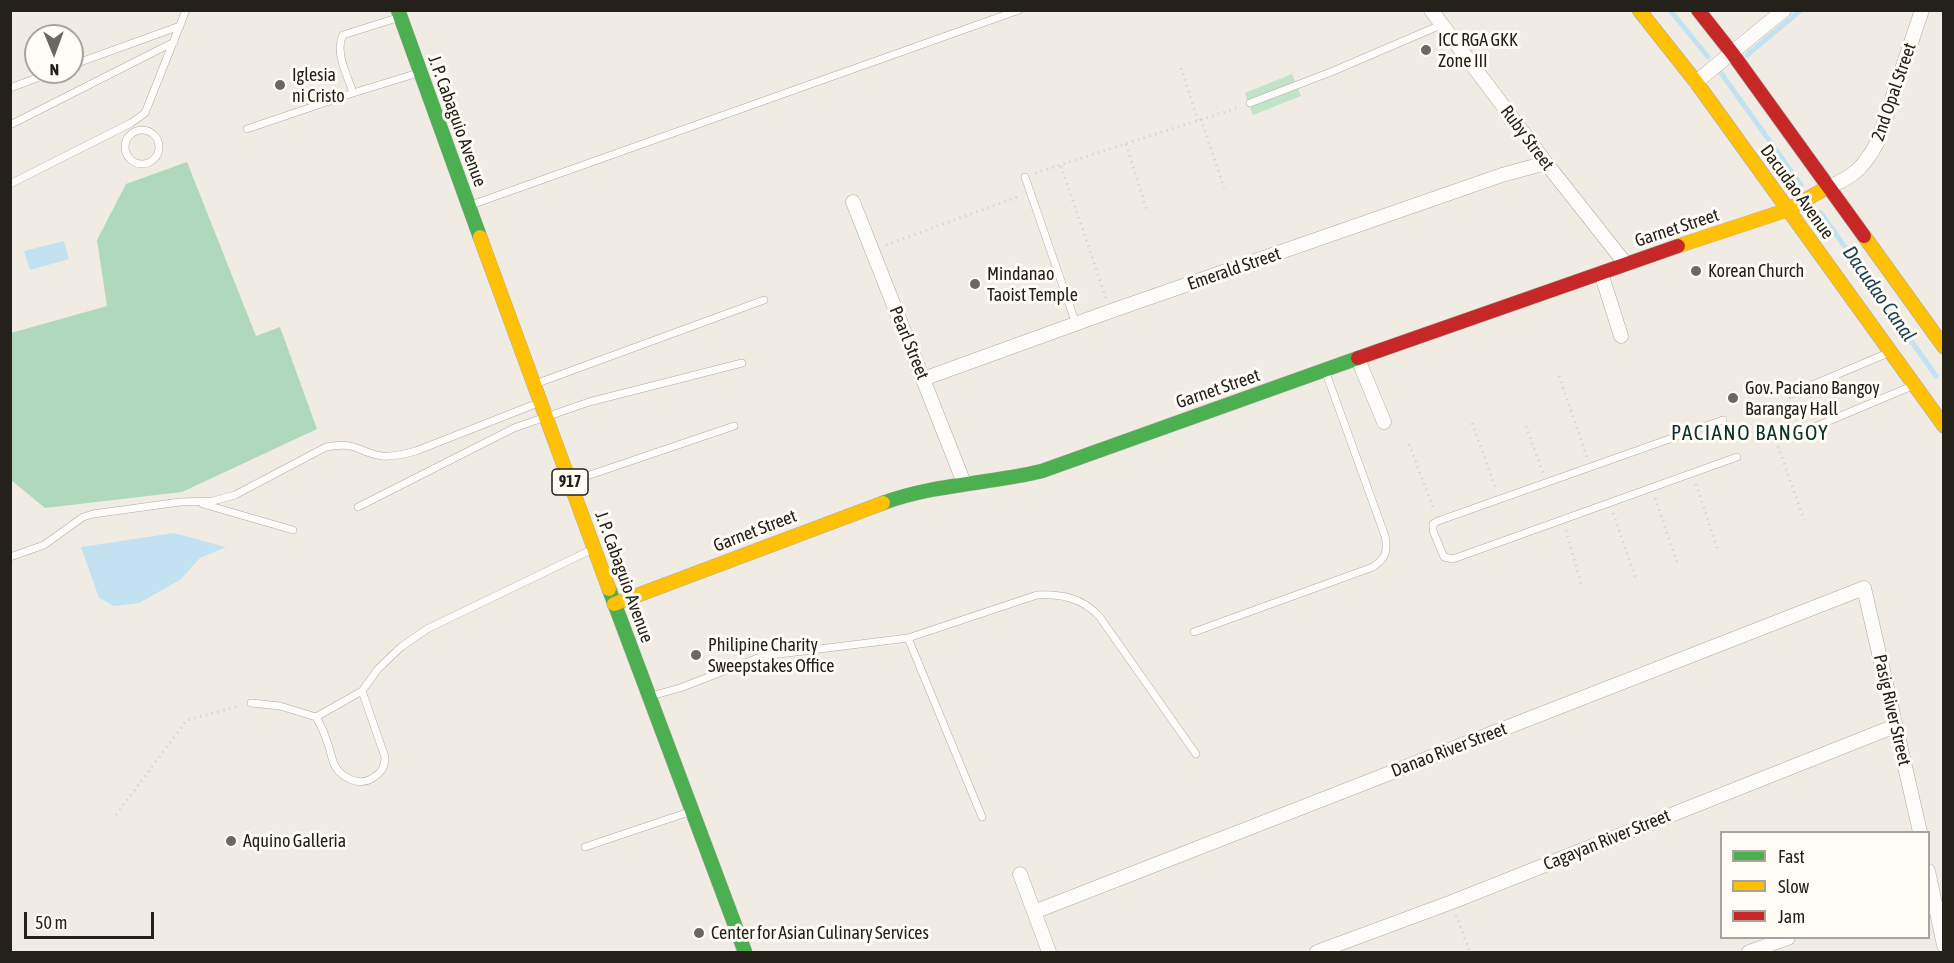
<!DOCTYPE html>
<html>
<head>
<meta charset="utf-8">
<style>
  body { margin:0 }
  #map { position:relative; width:1954px; height:963px; overflow:hidden; background:#f0ece3; font-family:"Asap Condensed",sans-serif }
  canvas { display:block }
  .frame { position:absolute; inset:0; border:12px solid #24211b; pointer-events:none }
  .legend { position:absolute; left:1720px; top:831px; width:210px; height:108px; box-sizing:border-box; background:#fffbf5; border:2px solid #a7a49e; margin:0; padding:8px 10px; list-style:none; font-size:18px; color:#24211b }
  .legend li { display:flex; align-items:center; gap:12px; height:30px }
  .legend b { width:30px; border:2px solid #a7a49e }
  .north { position:absolute; left:24px; top:24px; width:60px; height:60px; box-sizing:border-box; background:#fffbf5; border:2px solid #a7a49e; border-radius:50%; rotate:179deg; font-size:16px; font-weight:700; line-height:24px; text-align:center; color:#24211b }
  .north::after { content:''; display:block; margin:auto; width:21px; height:27px; background:#6b6861; clip-path:polygon(50% 0,100% 100%,50% 72%,0 100%) }
  .scale { position:absolute; left:24px; top:912px; width:130px; height:27px; box-sizing:border-box; border:3px solid #24211b; border-top:0; padding-left:8px; font-size:18px; line-height:21px; white-space:nowrap; color:#24211b; -webkit-text-stroke:4px #fffbf5; paint-order:stroke }
</style>
</head>
<body>
<div id="map">
<canvas width="1954" height="963"></canvas>
<div class="frame"></div>
<ul class="legend">
<li><b style="height:8px;background:#4caf50"></b>Fast</li>
<li><b style="height:8px;background:#ffc107"></b>Slow</li>
<li><b style="height:8px;background:#c62828"></b>Jam</li>
</ul>
<div class="north">N</div>
<div class="scale">50 m</div>
</div>
<script>
const c = document.querySelector('canvas').getContext('2d');
c.lineJoin = 'round';
function fill(path, color) {
  c.fillStyle = color;
  c.fill(path, 'evenodd');
}
function trace(path, color, width, dash) {
  c.strokeStyle = color;
  c.lineWidth = width;
  c.lineCap = dash ? 'butt' : 'round';
  c.setLineDash(dash || []);
  c.stroke(path);
}
function label(font, color, halo, rows, align = 'center') {
  c.font = font + ' "Asap Condensed",sans-serif';
  c.lineWidth = 6;
  c.setLineDash([]);
  c.textBaseline = 'middle';
  c.strokeStyle = halo;
  c.fillStyle = color;
  for (const [text, x, y, turn = 0] of rows) {
    c.save();
    c.translate(x, y);
    c.rotate((+turn || 0) * Math.PI / 180);
    c.textAlign = isNaN(turn) ? turn : align;
    if (halo) c.strokeText(text, 0, 0);
    c.fillText(text, 0, 0);
    c.restore();
  }
}
fill(new Path2D(`
  M 1292,74 L 1301,96 L 1253,115 L 1245,93 Z`), '#c0e3ca');
fill(new Path2D(`
  M 187,162 L 256,336 L 280,327 L 317,429 L 182,492 L 45,508 L 11,480 L 11,333 L 107,306 L 97,240 L 126,184 Z`), '#afd8bc');
fill(new Path2D(`
  M 64,241 L 69,259 L 30,270 L 24,251 Z
  M 174,533 L 226,547 L 200,558 L 180,580 L 139,603 L 114,606 L 99,598 L 81,547 Z`), '#c2e2f1');
trace(new Path2D(`
  M 1670,10 L 1708,57
  M 1747,55 L 1801,10
  M 1721,73 L 1801,185
  M 1821,213 L 1936,376`), '#c2e2f1', 5);
const lane = new Path2D(`
  M 72,65 L 180,26
  M 10,88 L 53,72
  M 353,93 C 348,76 334,52 343,35 L 397,18
  M 1250,103 L 1331,72 L 1443,24
  M 10,125 L 174,42
  M 247,129 L 353,93 L 418,73
  M125 147a17 17 0 1 1 34 0a17 17 0 1 1-34 0Z
  M 1025,177 L 1076,324
  M 10,184 L 131,123 L 145,113 L 186,10
  M 471,205 L 1019,10
  M 535,384 L 764,300
  M 1791,394 L 1888,353
  M 1723,420 L 1438,521 L 1433,524 L 1433,531 L 1444,557 L 1453,559 L 1737,457
  M 1805,431 L 1912,386
  M 572,481 L 734,426
  M 203,504 L 293,530
  M 358,507 L 514,428 L 589,402 L 742,363
  M 10,557 L 44,545 L 83,517 L 93,514 L 180,502 L 213,501 L 235,495 L 326,447 C 357,441 357,452 382,456 C 393,457 405,454 416,451 L 538,403
  M 1194,632 L 1373,567 C 1386,558 1388,551 1385,536 L 1326,373
  M 908,638 L 1037,595 C 1062,594 1082,598 1099,616 L 1196,754
  M 362,691 L 385,757 C 385,768 381,773 371,779 C 359,786 342,778 335,766 C 331,758 330,747 326,739 C 324,731 320,724 316,717 L 362,691 L 378,669 L 401,647 L 427,629 L 591,550
  M 651,696 L 680,688 L 763,656 L 908,638 L 982,817
  M 251,703 L 280,706 L 316,717
  M 585,847 L 689,812`);
const street = new Path2D(`
  M 1431,10 L 1546,163 L 1625,263
  M 1696,82 L 1784,10
  M 1828,187 C 1854,177 1865,166 1878,141 L 1922,10
  M 853,202 L 964,483
  M 1601,273 L 1621,336
  M 1358,359 L 1384,422
  M 923,379 L 1111,311 L 1502,175 L 1546,163
  M 1928,871 L 1944,945
  M 1020,874 L 1049,952
  M 1034,912 L 1864,588 L 1920,832
  M 1317,952 L 1452,902 L 1895,726
  M 1749,952 L 1788,938`);
const fast = new Path2D(`
  M 398,10 L 480,237
  M 883,503 C 934,484 989,484 1042,471 L 1358,358
  M 609,589 L 745,952`);
const slow = new Path2D(`
  M 1639,10 L 1696,82 L 1944,426
  M 1864,236 L 1944,347
  M 480,237 L 609,589
  M 1678,246 L 1787,210 L 1828,187
  M 614,604 L 883,503`);
const jam = new Path2D(`
  M 1698,10 L 1732,53 L 1864,236
  M 1358,358 L 1678,246`);
trace(lane, '#afaba4', 8);
trace(street, '#afaba4', 15);
trace(fast, '#afaba4', 15);
trace(slow, '#afaba4', 15);
trace(jam, '#afaba4', 15);
trace(new Path2D(`
  M 1181,68 L 1198,120
  M 1201,119 L 1224,188
  M 1126,144 L 1147,211
  M 1061,166 L 1106,298
  M 1035,173 L 1240,107
  M 886,245 L 1020,196
  M 1559,376 L 1587,457
  M 1472,423 L 1496,489
  M 1526,426 L 1543,473
  M 1409,444 L 1434,510
  M 1778,446 L 1804,520
  M 1696,484 L 1718,551
  M 1655,498 L 1678,565
  M 1613,513 L 1636,579
  M 1566,530 L 1581,584
  M 116,815 L 187,720 L 240,706
  M 1456,915 L 1470,952`), '#d7d6d3', 3, [1.5, 4.5]);
trace(lane, '#fdfcfb', 7);
trace(street, '#fdfcfb', 14);
trace(fast, '#4caf50', 14);
trace(slow, '#ffc107', 14);
trace(jam, '#c62828', 14);
for (const [x, y, r, color] of [
  [1426,50,6,"#6b6861"],
  [280,85,6,"#6b6861"],
  [1696,271,6,"#6b6861"],
  [975,284,6,"#6b6861"],
  [1733,398,6,"#6b6861"],
  [696,655,6,"#6b6861"],
  [231,841,6,"#6b6861"],
  [699,933,6,"#6b6861"]
]) {
  const dot = new Path2D();
  dot.arc(x, y, r, 0, 2 * Math.PI);
  c.fillStyle = color;
  c.fill(dot);
  trace(dot, '#fffbf5', 2);
}
for (const [x, y, w] of [
  [570,482,36]
]) {
  const box = new Path2D();
  box.roundRect(x - w / 2, y - 13, w, 26, 4.5);
  c.fillStyle = '#fffbf5';
  c.fill(box);
  trace(box, '#24211b', 1.5);
}
label('bold 16px', '#24211b', null, [
  ["917",570,482]
]);
label('18px', '#24211b', '#fffbf5', [
  ["ICC RGA GKK",1438,40],
  ["Zone III",1438,61],
  ["Iglesia",292,75],
  ["ni Cristo",292,96],
  ["Korean Church",1708,271],
  ["Mindanao",987,274],
  ["Taoist Temple",987,295],
  ["Gov. Paciano Bangoy",1745,388],
  ["Barangay Hall",1745,409],
  ["Philipine Charity",708,645],
  ["Sweepstakes Office",708,666],
  ["Aquino Galleria",243,841],
  ["Center for Asian Culinary Services",711,933]
], 'left');
label('18px', '#24211b', '#fffbf5', [
  ["2nd Opal Street",1894,92,-71],
  ["J. P. Cabaguio Avenue",457,121,70],
  ["Ruby Street",1527,138,53],
  ["Dacudao Avenue",1797,192,54],
  ["Garnet Street",1677,228,-18],
  ["Emerald Street",1234,269,-19],
  ["Pearl Street",909,343,68],
  ["Garnet Street",1218,389,-19],
  ["Garnet Street",755,531,-21],
  ["J. P. Cabaguio Avenue",624,577,70],
  ["Pasig River Street",1892,710,77],
  ["Danao River Street",1449,750,-21],
  ["Cagayan River Street",1607,840,-22]
]);
label('italic 20px', '#1b3f52', '#fffbf5', [
  ["Dacudao Canal",1879,294,55]
]);
c.letterSpacing = '1.5px';
label('21px', '#0c3030', '#fffbf5', [
  ["PACIANO BANGOY",1750,433]
]);
c.letterSpacing = '0px';
</script>
</body>
</html>
